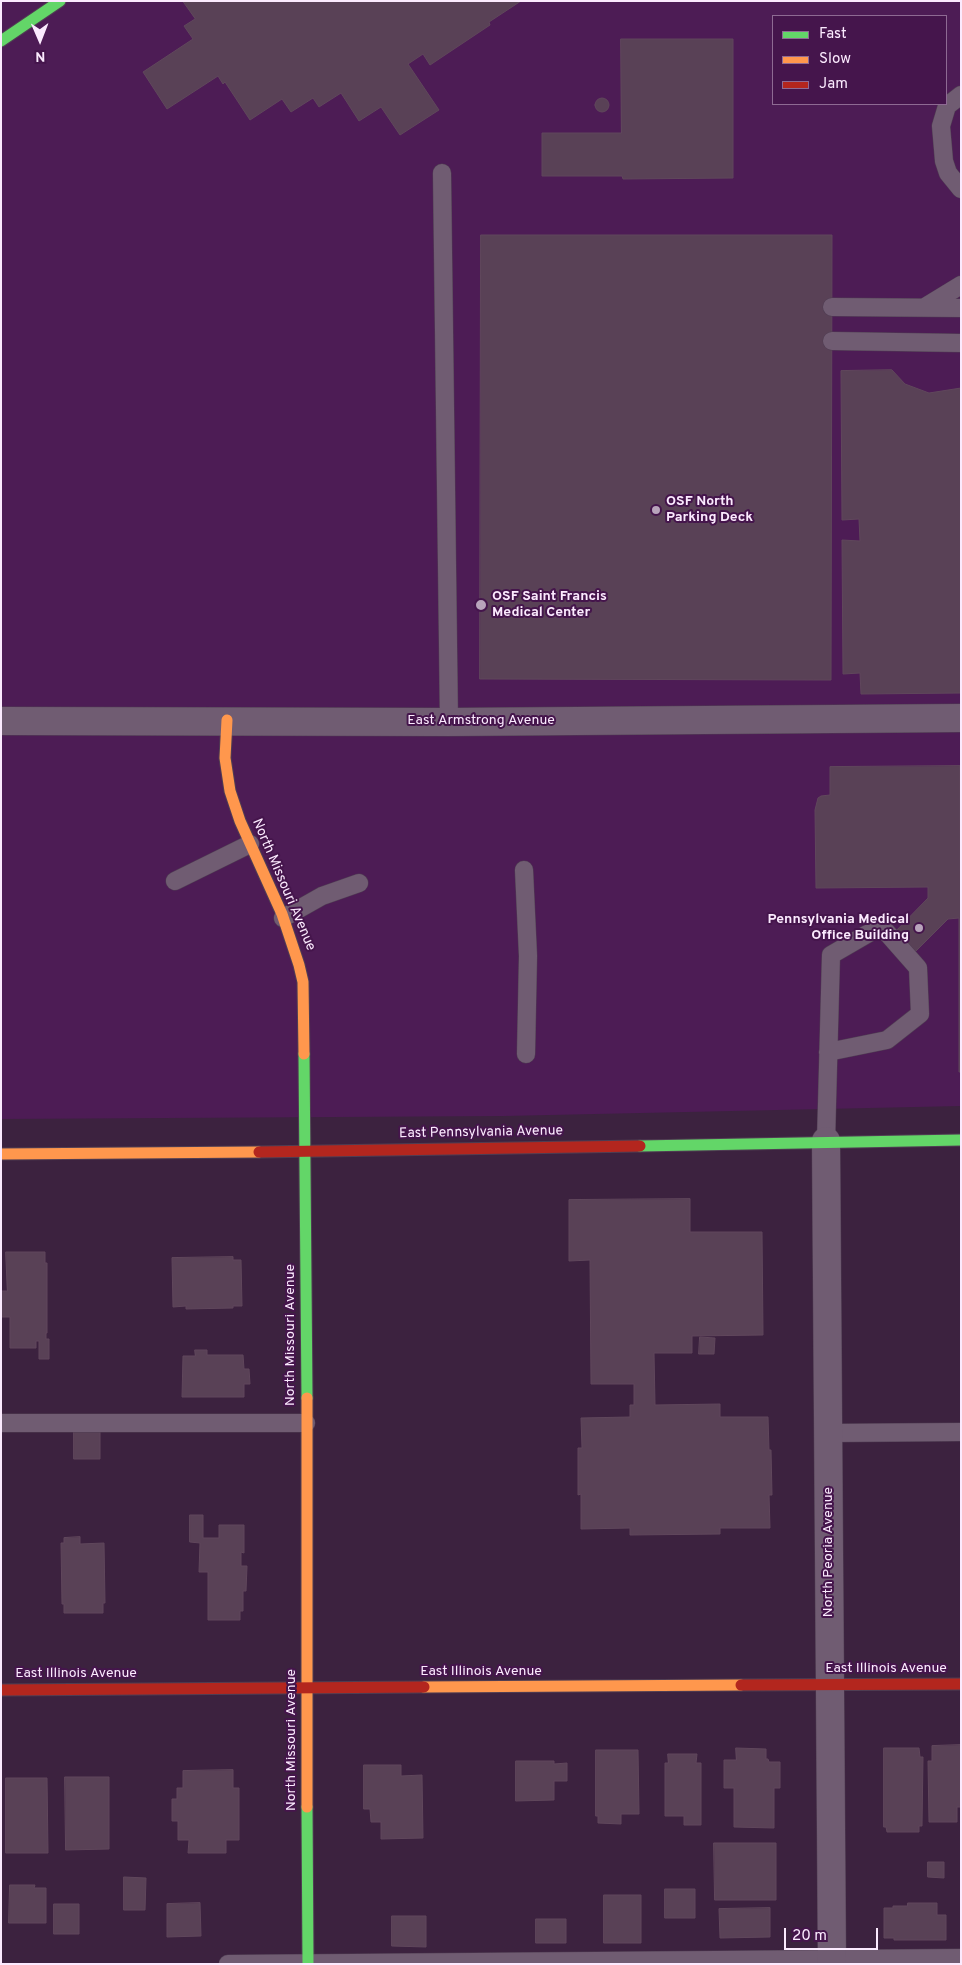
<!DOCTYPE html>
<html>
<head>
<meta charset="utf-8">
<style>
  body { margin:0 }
  #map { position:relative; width:962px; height:1965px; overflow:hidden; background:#3c223f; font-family:Overpass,sans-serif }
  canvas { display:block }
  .frame { position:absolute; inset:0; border:2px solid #fbeafe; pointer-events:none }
  .legend { position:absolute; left:772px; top:15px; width:175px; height:90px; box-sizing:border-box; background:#45154c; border:1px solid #8e6a93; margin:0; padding:6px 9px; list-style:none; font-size:15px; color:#fbeafe }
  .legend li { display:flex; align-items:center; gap:10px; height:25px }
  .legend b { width:25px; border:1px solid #8e6a93 }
  .north { position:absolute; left:15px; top:15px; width:50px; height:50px; -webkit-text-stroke:4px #45154c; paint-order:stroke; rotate:179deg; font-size:14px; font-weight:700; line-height:20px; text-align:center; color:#fbeafe }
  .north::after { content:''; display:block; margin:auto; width:18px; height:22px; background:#fbeafe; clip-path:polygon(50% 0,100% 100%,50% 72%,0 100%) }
  .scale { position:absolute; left:784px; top:1928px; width:94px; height:22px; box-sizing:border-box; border:2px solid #fbeafe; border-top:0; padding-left:6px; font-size:15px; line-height:18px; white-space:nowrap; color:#fbeafe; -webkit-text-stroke:4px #45154c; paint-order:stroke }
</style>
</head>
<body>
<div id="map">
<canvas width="962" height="1965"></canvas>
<div class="frame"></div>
<ul class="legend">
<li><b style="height:6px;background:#63d668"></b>Fast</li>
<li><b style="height:6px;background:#ff974d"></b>Slow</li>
<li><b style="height:6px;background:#b3261e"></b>Jam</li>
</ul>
<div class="north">N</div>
<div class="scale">20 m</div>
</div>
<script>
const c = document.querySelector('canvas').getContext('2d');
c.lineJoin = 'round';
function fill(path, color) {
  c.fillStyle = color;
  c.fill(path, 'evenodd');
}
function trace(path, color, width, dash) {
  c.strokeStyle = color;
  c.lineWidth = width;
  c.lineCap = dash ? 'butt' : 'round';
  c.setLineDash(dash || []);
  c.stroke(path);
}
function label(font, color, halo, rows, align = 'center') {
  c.font = font + ' Overpass,sans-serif';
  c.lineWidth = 4;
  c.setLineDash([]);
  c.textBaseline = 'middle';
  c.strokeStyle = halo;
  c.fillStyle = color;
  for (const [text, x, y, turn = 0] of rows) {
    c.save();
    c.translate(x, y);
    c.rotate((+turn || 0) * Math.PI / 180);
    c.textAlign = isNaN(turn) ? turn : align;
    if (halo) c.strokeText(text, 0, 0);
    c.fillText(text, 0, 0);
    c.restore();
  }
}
fill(new Path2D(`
  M 1,1 L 961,1 L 961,1106 L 504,1116 L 1,1119 ZM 773,16 L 946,16 L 946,104 L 773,104 Z`), '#4d1c55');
const building = new Path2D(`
  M 183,1 L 521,1 L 489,22 L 490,25 L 430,65 L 423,54 L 408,64 L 439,110 L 400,135 L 381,107 L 359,121 L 341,93 L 319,107 L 313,98 L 291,112 L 282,99 L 250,120 L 225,82 L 223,84 L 218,76 L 167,109 L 143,72 L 193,39 L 184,26 L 195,19 Z
  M 621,39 L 733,39 L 733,178 L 623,179 L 622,176 L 542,176 L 542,133 L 621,133 Z
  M595 105a7 7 0 1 1 14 0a7 7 0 1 1-14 0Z
  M 481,235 L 832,235 L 831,680 L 480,679 Z
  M 892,370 L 905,384 L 929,393 L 961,388 L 961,693 L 861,694 L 860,673 L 843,674 L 842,540 L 860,541 L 859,519 L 842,520 L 841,371 Z
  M 960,766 L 961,1072 L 959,1072 L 959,918 L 948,919 L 911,956 L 890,937 L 928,898 L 928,887 L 816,888 L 815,810 L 818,798 L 821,796 L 830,795 L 830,767 Z
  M 690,1199 L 690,1232 L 762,1232 L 763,1335 L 692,1336 L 692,1353 L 654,1353 L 655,1405 L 720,1404 L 720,1417 L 768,1417 L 769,1450 L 771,1450 L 772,1495 L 769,1495 L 770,1528 L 720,1528 L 720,1534 L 630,1535 L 630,1528 L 581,1529 L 581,1494 L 578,1495 L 578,1448 L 582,1448 L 581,1418 L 630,1417 L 630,1405 L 634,1405 L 634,1384 L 591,1384 L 590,1260 L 569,1261 L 569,1200 Z
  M 6,1252 L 45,1252 L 45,1263 L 47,1263 L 47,1333 L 46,1333 L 46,1339 L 49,1339 L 49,1359 L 39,1359 L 39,1341 L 36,1341 L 36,1348 L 10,1348 L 10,1317 L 1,1317 L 1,1291 L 7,1291 Z
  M 233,1257 L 233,1260 L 241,1260 L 242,1306 L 233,1306 L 233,1308 L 186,1309 L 186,1306 L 173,1307 L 172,1258 Z
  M 700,1337 L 715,1338 L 714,1354 L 699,1354 Z
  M 195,1350 L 207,1350 L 207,1355 L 243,1355 L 244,1369 L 249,1369 L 250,1384 L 244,1384 L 244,1397 L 182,1397 L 183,1356 L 195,1356 Z
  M 74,1429 L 100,1429 L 100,1459 L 74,1459 Z
  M 190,1515 L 203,1515 L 203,1538 L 219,1538 L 219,1525 L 244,1525 L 244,1553 L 241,1552 L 241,1566 L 247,1566 L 246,1591 L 243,1591 L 243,1611 L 240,1611 L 240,1620 L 208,1620 L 208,1572 L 199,1572 L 200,1543 L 190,1542 Z
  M 80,1537 L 80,1544 L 104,1543 L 105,1603 L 103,1603 L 103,1613 L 64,1613 L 64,1604 L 62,1604 L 61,1543 L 64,1543 L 64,1538 Z
  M 961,1745 L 961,1807 L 957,1807 L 957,1822 L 929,1822 L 928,1761 L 932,1761 L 932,1746 Z
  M 736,1748 L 766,1749 L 766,1759 L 768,1759 L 769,1762 L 780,1762 L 780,1788 L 774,1788 L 774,1828 L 734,1827 L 734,1788 L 724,1788 L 724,1760 L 736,1760 Z
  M 884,1748 L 919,1748 L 920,1757 L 923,1757 L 922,1826 L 919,1826 L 919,1832 L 887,1832 L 886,1827 L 884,1827 Z
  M 596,1750 L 638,1750 L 639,1814 L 621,1814 L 621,1824 L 598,1823 L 598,1816 L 596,1816 Z
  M 668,1754 L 697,1754 L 696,1763 L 701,1763 L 701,1825 L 684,1825 L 684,1816 L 665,1816 L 665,1763 L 668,1763 Z
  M 516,1761 L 554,1761 L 554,1764 L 567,1763 L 567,1781 L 554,1781 L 554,1800 L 516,1801 Z
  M 364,1765 L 401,1765 L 401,1776 L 422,1775 L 423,1838 L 381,1839 L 381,1822 L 371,1822 L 370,1809 L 364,1809 Z
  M 233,1770 L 233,1788 L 239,1788 L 239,1840 L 226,1840 L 226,1853 L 188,1853 L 189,1840 L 178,1840 L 178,1821 L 172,1821 L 172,1799 L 177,1799 L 177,1788 L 183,1788 L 183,1771 Z
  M 65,1777 L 109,1777 L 109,1849 L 66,1850 Z
  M 6,1778 L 47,1778 L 48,1853 L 6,1853 Z
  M 714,1843 L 776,1843 L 776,1900 L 715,1900 Z
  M 928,1862 L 944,1862 L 944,1878 L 928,1877 Z
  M 124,1877 L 146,1878 L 145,1910 L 124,1910 Z
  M 10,1885 L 35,1885 L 34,1888 L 46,1888 L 46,1923 L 9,1923 Z
  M 665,1889 L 695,1889 L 695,1918 L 665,1918 Z
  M 604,1895 L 641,1895 L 641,1943 L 604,1943 Z
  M 200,1903 L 201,1936 L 167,1937 L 167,1904 Z
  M 908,1903 L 937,1903 L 937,1915 L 946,1915 L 946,1940 L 894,1940 L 894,1938 L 884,1938 L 884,1908 L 893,1908 L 893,1906 L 907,1906 Z
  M 54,1904 L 79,1904 L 79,1934 L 54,1934 Z
  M 770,1908 L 770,1937 L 720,1938 L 719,1909 Z
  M 392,1916 L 426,1916 L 426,1947 L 392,1946 Z
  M 536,1919 L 566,1919 L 566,1943 L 536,1943 Z`);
fill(building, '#594156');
trace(building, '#60475c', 1);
const lane = new Path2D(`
  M 961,95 L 947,106 L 941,126 L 944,161 L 948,173 L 961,189
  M 442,173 L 449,722
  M 832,307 L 961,308
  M 925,307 L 961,285
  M 832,341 L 961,343
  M 524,870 L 528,956 L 526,1054
  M 175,881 L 250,844
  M 283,918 L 322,896 L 359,883
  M 826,1141 L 831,955 L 881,926 L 918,968 L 920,1014 L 887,1040 L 828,1052
  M 1,1423 L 306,1423
  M 828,1433 L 961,1432
  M 228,1964 L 961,1958`);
const street = new Path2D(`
  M 1,721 L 449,722 L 961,718
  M 826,1141 L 832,1964`);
const fast = new Path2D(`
  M 1,41 L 60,1
  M 304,1054 L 307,1398
  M 640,1146 L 961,1140
  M 307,1807 L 308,1964`);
const slow = new Path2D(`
  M 227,720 L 225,758 L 230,791 L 240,821 L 282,914 L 299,965 L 303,982 L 304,1054
  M 1,1154 L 259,1152
  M 307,1398 L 307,1807
  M 424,1687 L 741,1685`);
const jam = new Path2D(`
  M 259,1152 L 640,1146
  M 741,1685 L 961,1684
  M 1,1690 L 424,1687`);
trace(lane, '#503e53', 19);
trace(street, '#503e53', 29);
trace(fast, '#503e53', 13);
trace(slow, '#503e53', 13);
trace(jam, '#503e53', 13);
trace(lane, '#705c72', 18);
trace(street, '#705c72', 28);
trace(fast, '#63d668', 11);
trace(slow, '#ff974d', 11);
trace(jam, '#b3261e', 11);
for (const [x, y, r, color] of [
  [656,510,5,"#b8a4bb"],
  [481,605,6,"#b8a4bb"],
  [919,928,5,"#b8a4bb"]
]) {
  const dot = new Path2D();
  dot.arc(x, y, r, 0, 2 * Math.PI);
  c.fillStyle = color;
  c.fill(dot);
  trace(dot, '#45154c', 2);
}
label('bold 14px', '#fbeafe', '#45154c', [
  ["OSF North",666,502],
  ["Parking Deck",666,518],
  ["OSF Saint Francis",492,597],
  ["Medical Center",492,613],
  ["Pennsylvania Medical",909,920,"right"],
  ["Office Building",909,936,"right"]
], 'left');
label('14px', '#fbeafe', '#45154c', [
  ["East Armstrong Avenue",481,721],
  ["North Missouri Avenue",283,885,67],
  ["East Pennsylvania Avenue",481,1133,-1],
  ["North Missouri Avenue",291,1335,-90],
  ["North Peoria Avenue",829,1552,-90],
  ["East Illinois Avenue",886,1669],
  ["East Illinois Avenue",481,1672],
  ["East Illinois Avenue",76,1674],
  ["North Missouri Avenue",292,1740,-90]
]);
</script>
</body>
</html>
